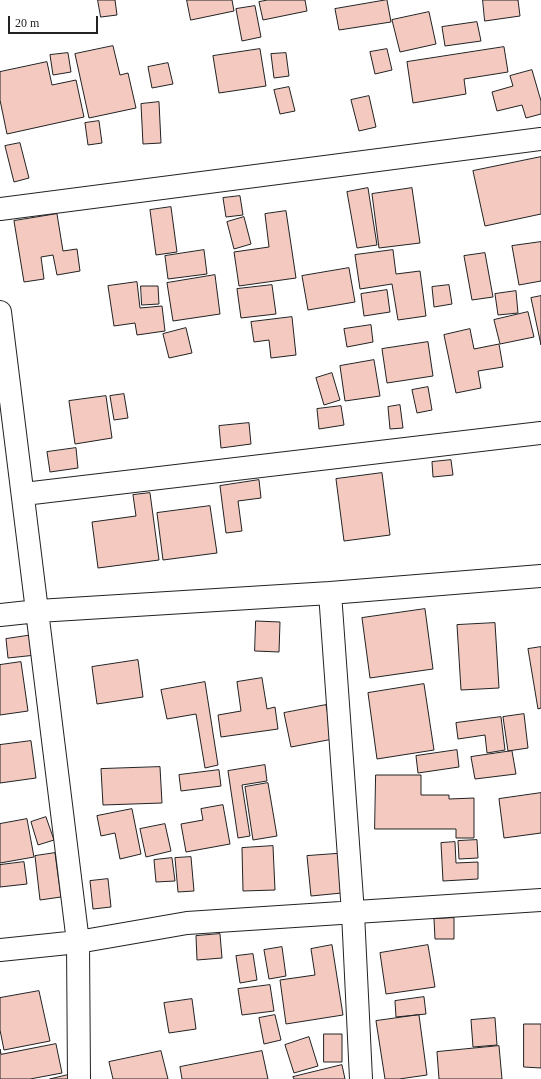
<!DOCTYPE html>
<html>
<head>
<meta charset="utf-8">
<style>
  body { margin:0 }
  #map { position:relative; width:541px; height:1079px; overflow:hidden; background:#fff; font-family:"Times New Roman",serif }
  canvas { display:block }
  .scale { position:absolute; left:8px; top:16px; width:90px; height:18px; box-sizing:border-box; border:2px solid #222; border-top:0; padding-left:5px; font-size:12px; line-height:14px; white-space:nowrap; color:#222; -webkit-text-stroke:3px #fff; paint-order:stroke }
</style>
</head>
<body>
<div id="map">
<canvas width="541" height="1079"></canvas>
<div class="scale">20 m</div>
</div>
<script>
const c = document.querySelector('canvas').getContext('2d');
c.lineJoin = 'round';
function fill(path, color) {
  c.fillStyle = color;
  c.fill(path, 'evenodd');
}
function trace(path, color, width, dash) {
  c.strokeStyle = color;
  c.lineWidth = width;
  c.lineCap = dash ? 'butt' : 'round';
  c.setLineDash(dash || []);
  c.stroke(path);
}
const building = new Path2D(`
  M 98,0 L 115,0 L 117,15 L 101,17 Z
  M 187,0 L 232,0 L 234,11 L 191,20 Z
  M 268,0 L 305,0 L 307,11 L 263,20 L 259,2 Z
  M 387,0 L 391,22 L 339,30 L 335,9 Z
  M 483,0 L 518,0 L 520,16 L 485,21 Z
  M 255,6 L 261,37 L 242,41 L 236,9 Z
  M 429,12 L 436,44 L 400,52 L 392,20 Z
  M 477,22 L 481,41 L 445,46 L 442,27 Z
  M 113,46 L 120,75 L 128,73 L 136,108 L 89,118 L 75,54 Z
  M 504,47 L 508,72 L 464,79 L 466,94 L 413,103 L 407,62 Z
  M 260,49 L 266,86 L 219,93 L 213,56 Z
  M 387,49 L 392,70 L 375,74 L 370,52 Z
  M 68,53 L 71,72 L 53,75 L 50,55 Z
  M 286,53 L 289,76 L 274,78 L 271,54 Z
  M 47,62 L 52,85 L 76,80 L 84,117 L 7,134 L 0,100 L 0,72 Z
  M 168,63 L 173,84 L 152,88 L 148,67 Z
  M 532,70 L 541,101 L 541,114 L 526,118 L 522,105 L 497,111 L 492,92 L 513,86 L 510,76 Z
  M 289,87 L 295,111 L 280,114 L 274,90 Z
  M 369,96 L 376,127 L 359,131 L 351,100 Z
  M 159,102 L 161,143 L 143,144 L 141,104 Z
  M 99,121 L 102,143 L 88,145 L 85,123 Z
  M 20,143 L 29,178 L 14,182 L 5,146 Z
  M 541,157 L 541,214 L 485,226 L 473,171 Z
  M 368,188 L 377,245 L 357,248 L 347,192 Z
  M 412,188 L 420,243 L 379,248 L 372,194 Z
  M 240,196 L 243,215 L 226,217 L 223,198 Z
  M 171,207 L 177,252 L 156,255 L 150,210 Z
  M 286,211 L 296,278 L 239,286 L 234,252 L 269,247 L 265,214 Z
  M 57,214 L 63,251 L 77,249 L 80,271 L 57,275 L 53,255 L 41,257 L 44,279 L 24,282 L 14,221 Z
  M 244,217 L 251,244 L 234,249 L 227,222 Z
  M 541,242 L 541,281 L 519,285 L 512,246 Z
  M 204,250 L 207,274 L 168,279 L 165,256 Z
  M 393,250 L 396,274 L 420,271 L 426,316 L 398,320 L 392,284 L 360,289 L 355,255 Z
  M 485,253 L 493,297 L 472,300 L 464,256 Z
  M 349,268 L 355,302 L 308,310 L 302,276 Z
  M 215,275 L 220,314 L 173,321 L 167,283 Z
  M 137,282 L 140,308 L 162,306 L 165,331 L 137,335 L 135,323 L 114,326 L 108,286 Z
  M 272,285 L 276,314 L 241,318 L 237,289 Z
  M 449,285 L 452,304 L 434,307 L 432,287 Z
  M 141,286 L 158,286 L 159,304 L 142,305 Z
  M 387,290 L 390,312 L 364,316 L 361,294 Z
  M 516,291 L 518,313 L 498,315 L 495,294 Z
  M 541,296 L 541,345 L 531,298 Z
  M 528,312 L 534,337 L 500,344 L 494,320 Z
  M 292,317 L 296,355 L 271,358 L 269,340 L 254,342 L 251,322 Z
  M 371,325 L 373,342 L 347,347 L 344,329 Z
  M 186,328 L 192,353 L 169,358 L 163,334 Z
  M 470,329 L 474,349 L 499,344 L 503,367 L 478,371 L 481,388 L 456,393 L 444,335 Z
  M 428,342 L 433,376 L 387,383 L 382,349 Z
  M 374,360 L 380,396 L 345,401 L 340,366 Z
  M 332,373 L 340,400 L 324,405 L 316,378 Z
  M 428,387 L 432,410 L 417,413 L 412,390 Z
  M 124,394 L 128,418 L 114,420 L 110,396 Z
  M 106,396 L 112,438 L 75,444 L 69,401 Z
  M 400,405 L 403,428 L 390,429 L 388,407 Z
  M 341,406 L 344,425 L 319,429 L 317,409 Z
  M 249,423 L 251,444 L 221,448 L 219,426 Z
  M 76,448 L 78,468 L 50,472 L 47,452 Z
  M 451,460 L 453,475 L 433,477 L 432,462 Z
  M 382,473 L 390,535 L 344,541 L 336,479 Z
  M 259,480 L 261,498 L 238,501 L 242,531 L 226,533 L 220,486 Z
  M 150,493 L 159,560 L 98,568 L 92,522 L 136,516 L 133,495 Z
  M 210,506 L 217,553 L 163,560 L 157,513 Z
  M 425,609 L 433,669 L 370,678 L 362,618 Z
  M 256,621 L 280,622 L 279,652 L 255,651 Z
  M 495,623 L 499,688 L 461,690 L 457,625 Z
  M 33,635 L 36,655 L 8,658 L 6,639 Z
  M 541,647 L 541,708 L 538,709 L 528,649 Z
  M 138,660 L 143,697 L 97,704 L 92,667 Z
  M 21,662 L 28,711 L 0,715 L 0,665 Z
  M 262,678 L 267,709 L 275,707 L 278,729 L 221,737 L 218,715 L 241,711 L 237,682 Z
  M 205,682 L 218,765 L 205,768 L 196,714 L 167,719 L 161,690 Z
  M 424,684 L 434,750 L 377,759 L 368,693 Z
  M 326,705 L 333,739 L 291,747 L 284,713 Z
  M 524,714 L 528,748 L 508,751 L 503,717 Z
  M 501,717 L 505,750 L 487,753 L 485,735 L 458,739 L 456,723 Z
  M 31,741 L 36,778 L 0,783 L 0,745 Z
  M 457,750 L 459,767 L 418,773 L 416,756 Z
  M 512,751 L 516,774 L 475,779 L 471,757 Z
  M 265,765 L 267,781 L 242,785 L 250,836 L 238,838 L 228,771 Z
  M 160,767 L 162,803 L 103,805 L 101,769 Z
  M 219,770 L 221,786 L 181,791 L 179,775 Z
  M 376,775 L 421,775 L 421,795 L 449,795 L 449,799 L 474,798 L 474,838 L 456,838 L 456,829 L 375,829 Z
  M 268,783 L 277,836 L 253,840 L 245,787 Z
  M 541,793 L 541,833 L 504,838 L 499,799 Z
  M 223,805 L 230,844 L 186,852 L 181,824 L 203,820 L 201,809 Z
  M 132,809 L 141,854 L 120,859 L 115,833 L 101,836 L 97,816 Z
  M 46,817 L 54,840 L 38,845 L 31,822 Z
  M 27,819 L 34,857 L 0,863 L 0,824 Z
  M 165,824 L 171,851 L 146,857 L 140,829 Z
  M 477,840 L 478,858 L 459,859 L 458,841 Z
  M 455,842 L 456,863 L 478,862 L 478,879 L 443,881 L 441,843 Z
  M 273,846 L 275,890 L 243,891 L 242,848 Z
  M 55,853 L 61,897 L 40,900 L 35,856 Z
  M 348,853 L 352,892 L 311,896 L 307,856 Z
  M 191,857 L 194,891 L 178,892 L 175,858 Z
  M 172,858 L 175,881 L 156,882 L 154,860 Z
  M 24,862 L 27,884 L 0,887 L 0,865 Z
  M 108,879 L 111,907 L 93,909 L 90,881 Z
  M 454,918 L 454,939 L 435,939 L 434,919 Z
  M 220,934 L 222,958 L 197,960 L 196,936 Z
  M 332,945 L 343,1015 L 286,1024 L 280,980 L 315,975 L 311,949 Z
  M 428,945 L 435,987 L 386,994 L 380,953 Z
  M 282,947 L 286,976 L 269,979 L 264,950 Z
  M 253,954 L 257,980 L 240,983 L 236,956 Z
  M 270,985 L 274,1011 L 242,1015 L 238,989 Z
  M 39,991 L 50,1041 L 4,1050 L 0,1030 L 0,998 Z
  M 424,997 L 426,1014 L 396,1017 L 395,1001 Z
  M 192,999 L 196,1029 L 169,1033 L 164,1003 Z
  M 275,1015 L 281,1040 L 264,1044 L 259,1018 Z
  M 419,1015 L 427,1075 L 399,1079 L 385,1079 L 376,1021 Z
  M 495,1018 L 497,1045 L 473,1047 L 471,1020 Z
  M 524,1024 L 541,1024 L 541,1068 L 524,1067 Z
  M 324,1034 L 342,1034 L 342,1062 L 324,1062 Z
  M 309,1037 L 318,1066 L 294,1073 L 285,1045 Z
  M 56,1044 L 62,1073 L 30,1079 L 0,1079 L 0,1049 L 1,1054 Z
  M 499,1046 L 502,1079 L 439,1079 L 437,1052 Z
  M 161,1051 L 168,1079 L 113,1079 L 109,1062 Z
  M 262,1051 L 268,1079 L 182,1079 L 180,1067 Z
  M 342,1065 L 345,1079 L 294,1079 L 293,1077 Z
  M 68,1075 L 69,1079 L 50,1079 Z`);
fill(building, '#f3c9c0');
trace(building, '#222', 1);
const street = new Path2D(`
  M 0,209 L 541,139
  M 0,312 L 78,942 L 79,1079
  M 24,494 L 541,433
  M 330,593 L 353,913 L 361,1079
  M 0,615 L 38,611 L 330,593 L 541,576
  M 0,950 L 78,942 L 187,923 L 541,900`);
trace(street, '#222', 24);
trace(street, '#fff', 22);
</script>
</body>
</html>
